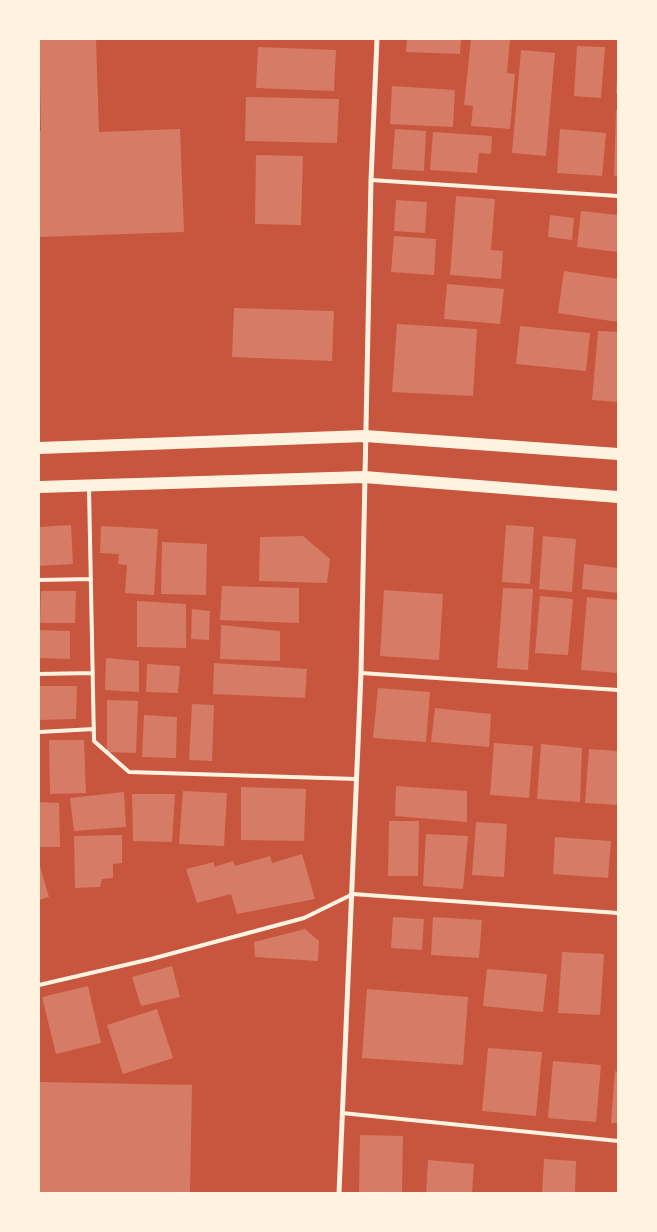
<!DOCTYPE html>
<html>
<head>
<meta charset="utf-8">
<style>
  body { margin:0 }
  #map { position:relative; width:657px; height:1232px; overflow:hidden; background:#c8553d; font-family:Commissioner,sans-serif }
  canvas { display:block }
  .frame { position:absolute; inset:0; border:40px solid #fff3e0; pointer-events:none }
</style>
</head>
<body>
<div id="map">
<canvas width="657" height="1232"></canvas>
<div class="frame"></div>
</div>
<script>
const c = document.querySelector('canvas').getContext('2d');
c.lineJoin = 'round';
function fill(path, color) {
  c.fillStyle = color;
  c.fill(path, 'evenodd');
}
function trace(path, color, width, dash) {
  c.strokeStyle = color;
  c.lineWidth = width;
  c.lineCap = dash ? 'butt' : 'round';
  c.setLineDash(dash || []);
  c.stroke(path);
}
fill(new Path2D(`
  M 39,39 L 96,39 L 99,132 L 180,129 L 184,232 L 39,237 L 39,131 L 41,131 Z
  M 407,39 L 461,39 L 460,54 L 406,52 Z
  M 471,39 L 510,39 L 507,73 L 515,74 L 510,129 L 471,126 L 473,106 L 464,105 Z
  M 577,46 L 605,47 L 601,98 L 574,96 Z
  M 258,47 L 336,50 L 334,91 L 256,88 Z
  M 521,50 L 555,53 L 546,156 L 512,153 Z
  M 617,78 L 618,78 L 618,93 L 616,93 Z
  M 392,86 L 455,90 L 453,127 L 390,124 Z
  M 246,97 L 339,99 L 337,143 L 245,141 Z
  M 616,110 L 618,110 L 618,176 L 614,176 Z
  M 395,129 L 426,131 L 424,171 L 392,169 Z
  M 560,129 L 606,133 L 602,176 L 557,173 Z
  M 433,132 L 492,136 L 491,154 L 479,153 L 477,173 L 430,170 Z
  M 256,155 L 303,156 L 301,225 L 255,224 Z
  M 456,196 L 495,199 L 491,250 L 503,251 L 501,279 L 450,275 Z
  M 396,200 L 427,202 L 425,233 L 394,231 Z
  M 581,211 L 618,215 L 618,252 L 577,247 Z
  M 550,215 L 574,218 L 572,240 L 548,237 Z
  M 394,236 L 436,239 L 434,275 L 391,272 Z
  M 564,271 L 618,279 L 618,322 L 558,313 Z
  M 447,284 L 504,289 L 500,324 L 444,319 Z
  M 234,308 L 334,311 L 332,361 L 232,357 Z
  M 397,324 L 477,329 L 473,396 L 392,392 Z
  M 520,326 L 590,333 L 586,371 L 516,364 Z
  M 598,331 L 618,332 L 618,402 L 592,400 Z
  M 71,525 L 73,564 L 39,566 L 39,527 Z
  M 506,525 L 534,527 L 530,584 L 502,582 Z
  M 101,526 L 158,529 L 154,595 L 125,593 L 127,565 L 118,564 L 119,554 L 100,553 Z
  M 303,536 L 330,559 L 327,583 L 259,581 L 260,537 Z
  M 543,536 L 576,539 L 572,592 L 539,589 Z
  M 162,542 L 207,544 L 206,595 L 161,594 Z
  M 584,564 L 618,568 L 618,593 L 582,589 Z
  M 222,586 L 299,588 L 299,623 L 220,620 Z
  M 503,588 L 533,589 L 528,670 L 497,668 Z
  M 384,590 L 443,594 L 439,660 L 380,656 Z
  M 41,591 L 76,591 L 75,623 L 40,623 Z
  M 540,596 L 573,599 L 568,655 L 535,653 Z
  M 587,597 L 618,600 L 618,673 L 581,670 Z
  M 137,601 L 186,604 L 186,648 L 137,647 Z
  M 192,609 L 210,611 L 209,640 L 191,639 Z
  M 221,625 L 280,631 L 280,661 L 220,659 Z
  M 39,630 L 70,631 L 70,659 L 39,658 Z
  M 106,658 L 139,661 L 139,692 L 105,690 Z
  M 214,663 L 307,669 L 305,698 L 213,694 Z
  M 147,664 L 180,666 L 178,693 L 146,692 Z
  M 39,686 L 77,686 L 76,719 L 39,720 Z
  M 378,688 L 430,692 L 426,742 L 373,738 Z
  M 107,700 L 138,701 L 136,753 L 107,752 Z
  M 192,704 L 214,705 L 212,761 L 189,760 Z
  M 435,708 L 491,714 L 489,747 L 431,742 Z
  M 144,715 L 177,717 L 176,758 L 142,757 Z
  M 49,740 L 84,740 L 86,793 L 50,794 Z
  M 494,743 L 533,746 L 529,798 L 490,795 Z
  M 541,744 L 582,748 L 580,802 L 537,799 Z
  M 589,749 L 618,751 L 618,805 L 585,803 Z
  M 396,786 L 467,791 L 467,822 L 395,816 Z
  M 241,787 L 306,789 L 304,841 L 241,840 Z
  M 183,791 L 227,793 L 224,846 L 179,844 Z
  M 124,792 L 126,827 L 74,831 L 70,798 Z
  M 132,794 L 175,794 L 172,842 L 133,841 Z
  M 39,802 L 59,803 L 60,847 L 39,847 Z
  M 389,821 L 419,821 L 418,876 L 388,876 Z
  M 476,822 L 507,824 L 504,877 L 472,875 Z
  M 426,834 L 468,836 L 463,889 L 423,886 Z
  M 122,835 L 122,863 L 113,864 L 113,878 L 102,879 L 100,887 L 75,888 L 74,836 Z
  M 555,837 L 611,841 L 608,878 L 553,874 Z
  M 302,854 L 315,899 L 237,914 L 231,894 L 197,903 L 186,869 L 214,862 L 214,867 L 233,861 L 235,866 L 270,856 L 272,863 Z
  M 39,863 L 49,897 L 39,900 Z
  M 393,917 L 424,919 L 422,950 L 391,948 Z
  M 433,917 L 482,920 L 479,958 L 431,955 Z
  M 305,929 L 319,941 L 318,961 L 255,957 L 254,942 Z
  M 562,952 L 604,954 L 600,1015 L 558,1013 Z
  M 172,966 L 180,997 L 141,1006 L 132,977 Z
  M 487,969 L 547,974 L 543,1012 L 483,1006 Z
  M 88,986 L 101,1043 L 56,1054 L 42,997 Z
  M 367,989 L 468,997 L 463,1065 L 362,1058 Z
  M 157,1009 L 173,1058 L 123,1074 L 107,1025 Z
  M 488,1048 L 542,1052 L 536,1116 L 482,1111 Z
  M 553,1061 L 601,1065 L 596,1122 L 548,1118 Z
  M 615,1071 L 618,1072 L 618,1123 L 611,1123 Z
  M 39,1082 L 192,1085 L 190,1193 L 39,1193 Z
  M 360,1135 L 403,1136 L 402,1193 L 359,1193 Z
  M 544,1159 L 576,1161 L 575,1193 L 542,1193 Z
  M 428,1160 L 474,1164 L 472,1193 L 426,1193 Z`), '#d67c66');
trace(new Path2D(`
  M 371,180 L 618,196
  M 89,488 L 94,741 L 129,772 L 357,779
  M 39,580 L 91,579
  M 361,673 L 618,690
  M 39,674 L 93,673
  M 39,732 L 94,729
  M 39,985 L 151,959 L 304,918 L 353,894 L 618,913
  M 342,1113 L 618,1141`), '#fff3e0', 4);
trace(new Path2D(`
  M 339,1193 L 361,673 L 371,180 L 377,39`), '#fff3e0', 5);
trace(new Path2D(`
  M 39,448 L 365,436 L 618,454
  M 39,487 L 364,477 L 618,497`), '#fff3e0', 12);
</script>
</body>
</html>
